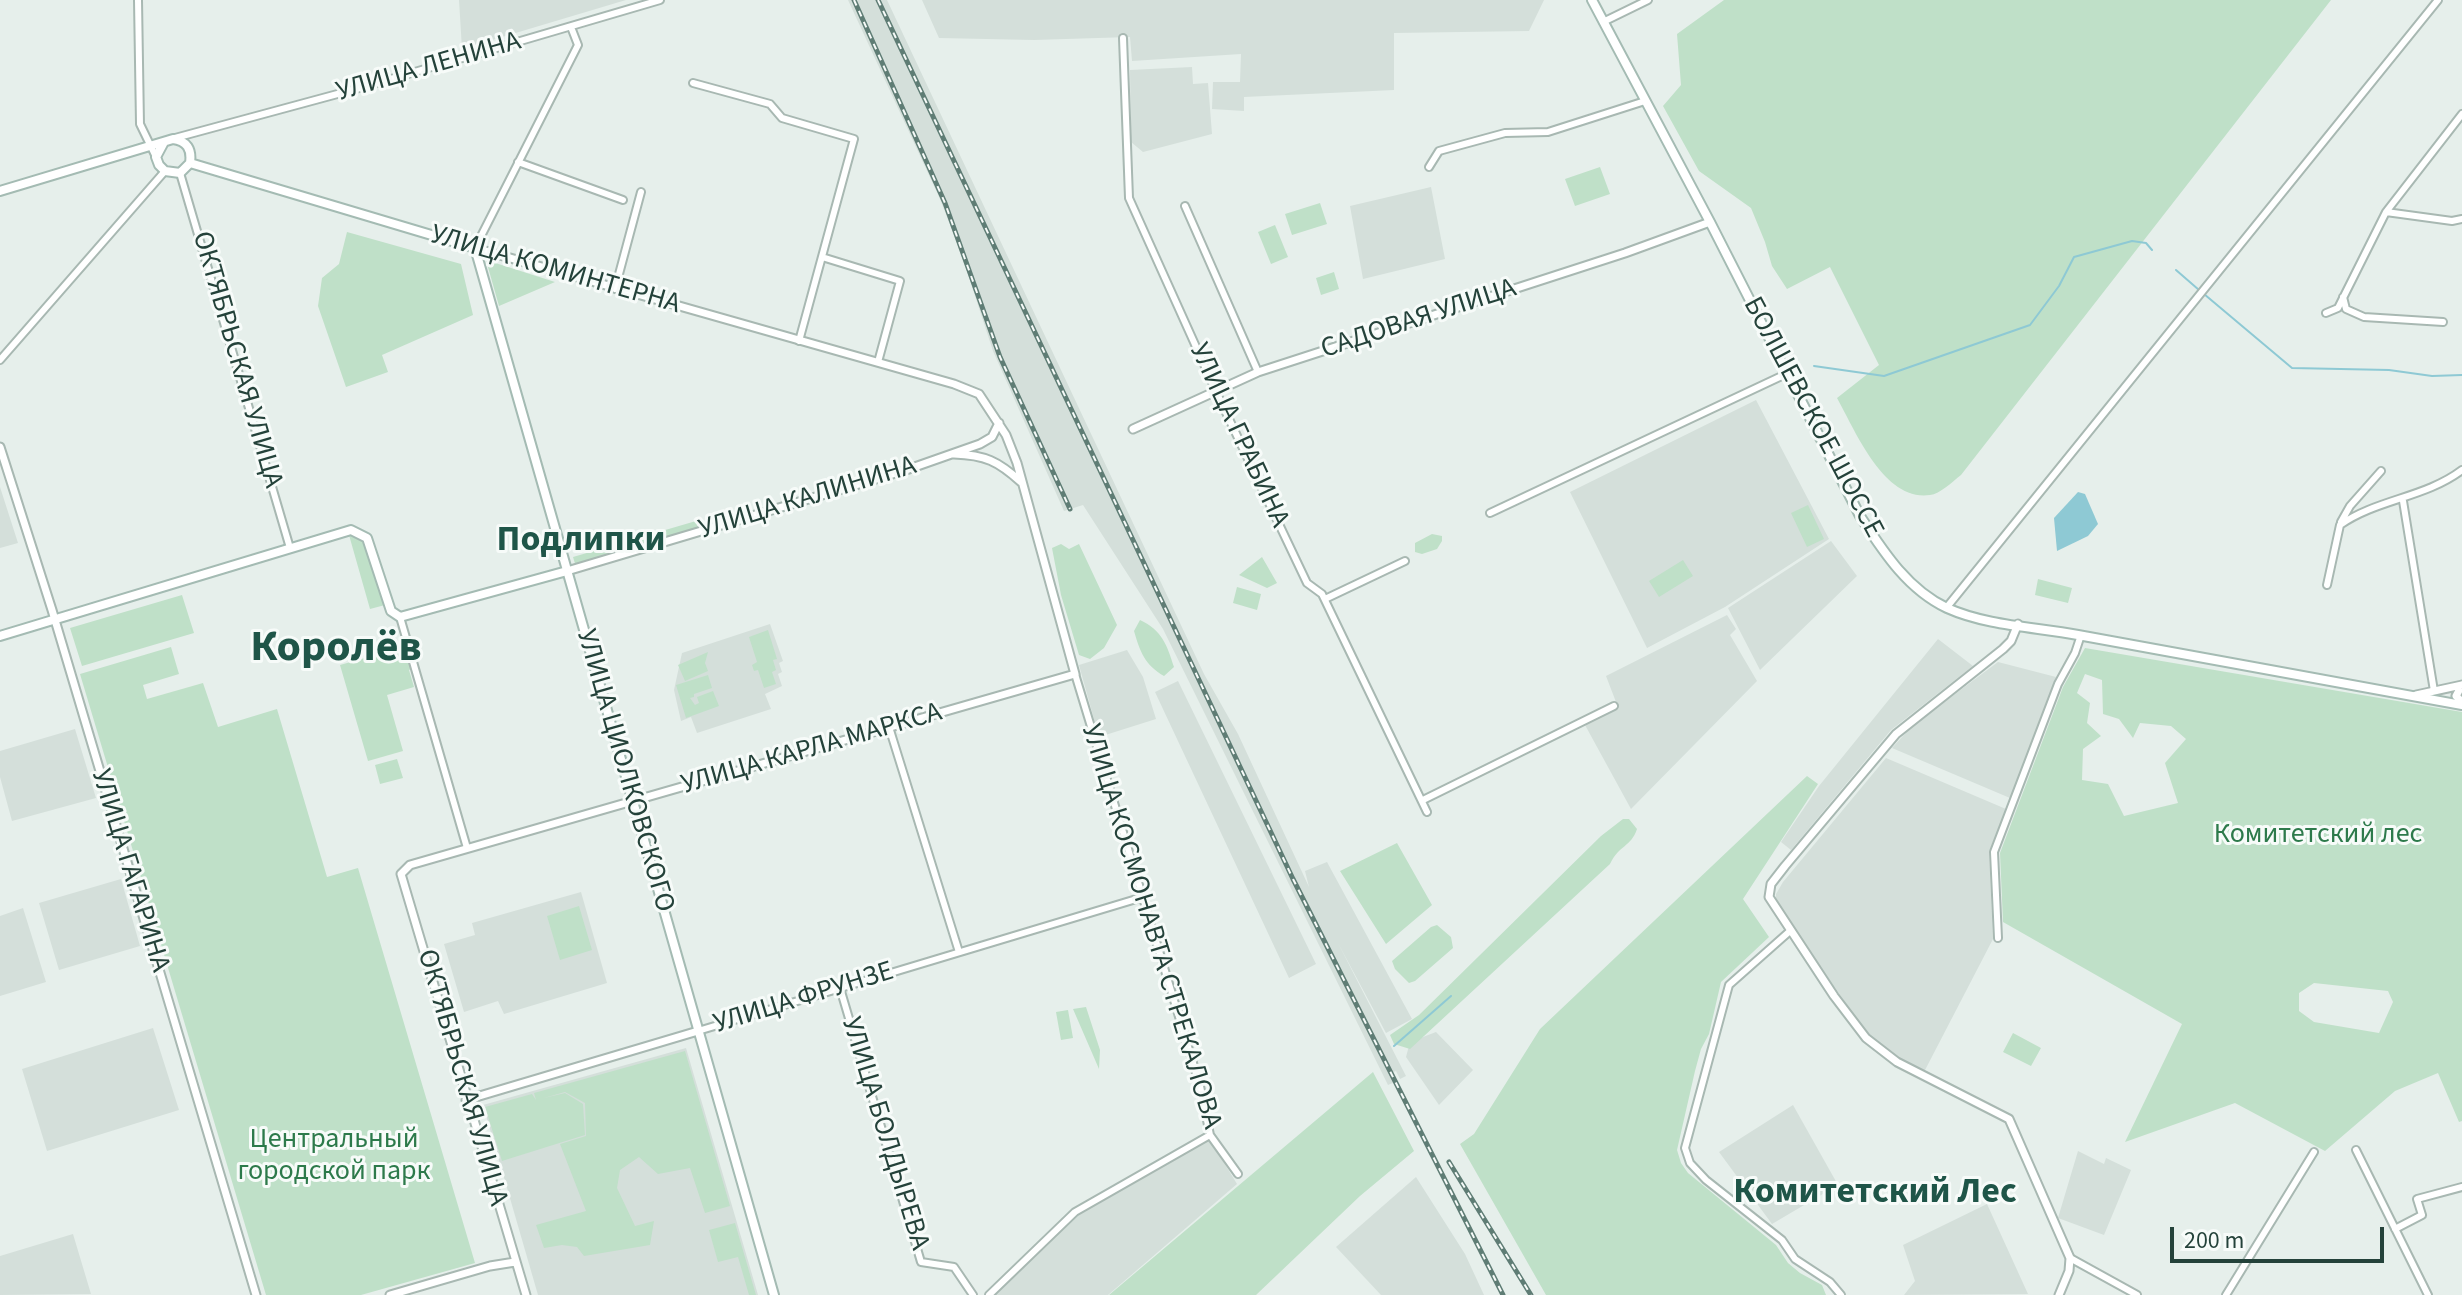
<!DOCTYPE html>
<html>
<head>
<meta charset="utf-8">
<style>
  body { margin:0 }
  #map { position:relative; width:2462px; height:1295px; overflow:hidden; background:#e6efeb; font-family:"Source Sans 3",sans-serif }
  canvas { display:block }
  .scale { position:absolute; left:2170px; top:1227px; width:214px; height:36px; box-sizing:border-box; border:4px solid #24423a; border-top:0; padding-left:10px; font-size:24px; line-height:28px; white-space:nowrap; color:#24423a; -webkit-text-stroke:6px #f7fbf9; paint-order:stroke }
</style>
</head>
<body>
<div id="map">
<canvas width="2462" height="1295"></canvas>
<div class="scale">200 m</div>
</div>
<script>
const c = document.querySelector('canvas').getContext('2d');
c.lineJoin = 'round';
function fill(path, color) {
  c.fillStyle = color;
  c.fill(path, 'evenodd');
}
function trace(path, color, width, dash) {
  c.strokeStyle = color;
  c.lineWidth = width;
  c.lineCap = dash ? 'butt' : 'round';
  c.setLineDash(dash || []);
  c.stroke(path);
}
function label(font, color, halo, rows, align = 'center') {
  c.font = font + ' "Source Sans 3",sans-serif';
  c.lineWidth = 6;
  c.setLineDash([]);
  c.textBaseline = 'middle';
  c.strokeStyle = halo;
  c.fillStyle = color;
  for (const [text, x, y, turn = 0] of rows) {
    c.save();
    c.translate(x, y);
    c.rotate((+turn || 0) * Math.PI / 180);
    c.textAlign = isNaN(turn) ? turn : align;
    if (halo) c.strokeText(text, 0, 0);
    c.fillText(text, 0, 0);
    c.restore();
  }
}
fill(new Path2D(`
  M 459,0 L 626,0 L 462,49 Z
  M 848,0 L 887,0 L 1204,674 L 1238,734 L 1309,887 L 1305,871 L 1327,862 L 1412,1019 L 1386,1033 L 1338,943 L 1406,1076 L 1400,1079 L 1396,1071 L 1391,1073 L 1395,1082 L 1388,1085 L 1163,629 L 1083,505 L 1064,511 L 993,351 L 961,253 L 940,199 Z
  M 922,0 L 1544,0 L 1529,31 L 1394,33 L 1394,90 L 1244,97 L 1244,111 L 1212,109 L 1213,82 L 1240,82 L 1241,54 L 1132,61 L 1130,37 L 1034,40 L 939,38 Z
  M 1192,67 L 1193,84 L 1208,83 L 1212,134 L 1143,152 L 1131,142 L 1130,70 Z
  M 1431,187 L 1445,259 L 1363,279 L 1350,206 Z
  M 1756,400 L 1829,539 L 1725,607 L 1647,648 L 1570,492 Z
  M 0,487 L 18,543 L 0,548 Z
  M 1831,541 L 1857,576 L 1760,670 L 1728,608 Z
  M 1727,615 L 1736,629 L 1730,635 L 1757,681 L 1631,809 L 1585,725 L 1616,702 L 1606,676 Z
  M 770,624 L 783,661 L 779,663 L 782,672 L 778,674 L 782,686 L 765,694 L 771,709 L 697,733 L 691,717 L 681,721 L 674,690 L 682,653 Z
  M 1938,639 L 1973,666 L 1891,730 L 1791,850 L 1781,842 L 1819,786 Z
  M 1127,650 L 1143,677 L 1156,719 L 1099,737 L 1079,665 Z
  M 1998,662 L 2056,677 L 2010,798 L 1892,748 L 1912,726 Z
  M 1178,681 L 1316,964 L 1289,978 L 1155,692 Z
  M 75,729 L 96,798 L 12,821 L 0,777 L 0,751 Z
  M 1886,758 L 2006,809 L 1989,852 L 1993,939 L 1924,1072 L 1899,1059 L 1869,1037 L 1776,902 L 1776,894 L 1783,882 Z
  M 121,879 L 140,946 L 59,970 L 39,903 Z
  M 581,892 L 607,983 L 504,1014 L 498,1001 L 464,1012 L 444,944 L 475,935 L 472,923 Z
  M 23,908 L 46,982 L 0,996 L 0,916 Z
  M 153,1028 L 179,1110 L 47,1151 L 22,1069 Z
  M 1436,1032 L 1473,1070 L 1439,1105 L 1406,1057 L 1410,1042 Z
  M 686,1048 L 758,1295 L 538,1295 L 483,1105 Z
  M 1793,1105 L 1838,1185 L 1772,1224 L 1719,1152 Z
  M 1209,1138 L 1237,1184 L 1108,1295 L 992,1295 L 1067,1220 Z
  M 2078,1151 L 2104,1164 L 2106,1158 L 2131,1170 L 2104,1235 L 2058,1218 Z
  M 1416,1177 L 1465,1254 L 1484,1295 L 1381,1295 L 1336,1247 Z
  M 1987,1204 L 2028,1294 L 1904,1295 L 1915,1281 L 1903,1245 Z
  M 73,1234 L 91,1294 L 0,1295 L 0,1256 Z`), '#d4dfda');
fill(new Path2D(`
  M 1724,0 L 2331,0 L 1961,475 C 1952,482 1940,494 1930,495 C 1884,502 1855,430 1837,398 L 1879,365 L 1830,267 L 1787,289 L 1772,266 L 1765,242 L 1751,208 L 1699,171 L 1663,106 L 1681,85 L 1677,34 Z
  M 1600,167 L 1610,194 L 1575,206 L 1565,179 Z
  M 1320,203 L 1327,224 L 1292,235 L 1285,214 Z
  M 1275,225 L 1288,257 L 1271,264 L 1258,232 Z
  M 347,232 L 461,264 L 473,315 L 382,355 L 388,372 L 346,387 L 318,306 L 322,278 L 339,264 Z
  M 486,260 L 555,282 L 499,306 Z
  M 1334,272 L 1339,289 L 1321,295 L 1316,278 Z
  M 1808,505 L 1824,539 L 1807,547 L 1791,513 Z
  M 696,521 L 699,531 L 576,567 L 573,557 Z
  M 356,534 L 364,540 L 385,605 L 370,609 L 349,535 Z
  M 1432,534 L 1442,536 L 1442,541 L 1437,549 L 1422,554 L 1415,552 L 1415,543 Z
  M 1061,544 L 1069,549 L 1079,544 L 1117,625 L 1104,648 L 1090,659 L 1079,655 L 1061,595 L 1052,548 Z
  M 1262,557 L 1277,583 L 1267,588 L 1239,575 Z
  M 1683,560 L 1693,576 L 1659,597 L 1649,581 Z
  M 2038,579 L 2072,588 L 2068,603 L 2035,595 Z
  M 1237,587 L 1261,594 L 1257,610 L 1233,603 Z
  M 182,595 L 194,633 L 82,666 L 70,628 Z
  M 1140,620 C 1162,630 1167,645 1174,667 L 1164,676 C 1145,665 1140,652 1134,631 Z
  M 768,630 L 777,659 L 773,660 L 776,670 L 772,672 L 776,684 L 764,688 L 758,670 L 754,671 L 752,665 L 757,662 L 749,637 Z
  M 407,646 L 413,668 L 409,670 L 414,687 L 387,695 L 403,751 L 368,761 L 340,665 Z
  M 171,647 L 179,674 L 143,685 L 147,699 L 203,683 L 218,727 L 277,709 L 327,877 L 358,868 L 475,1263 L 361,1295 L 266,1295 L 80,674 Z
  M 2085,648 L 2462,712 L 2462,1121 L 2459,1122 L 2438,1073 L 2395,1091 L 2325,1151 L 2235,1103 L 2125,1142 L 2182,1024 L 2003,922 L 2000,853 L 2063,687 ZM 2085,674 L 2102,680 L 2103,714 L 2119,719 L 2133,738 L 2140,723 L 2171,726 L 2186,739 L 2165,763 L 2178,803 L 2124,816 L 2108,784 L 2082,780 L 2083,749 L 2101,736 L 2087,723 L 2090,703 L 2077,693 ZM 2314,983 L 2388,991 L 2393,1002 L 2379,1033 L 2314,1022 L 2299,1011 L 2299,993 Z
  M 708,652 L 705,663 L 708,671 L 685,681 L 678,665 Z
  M 708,675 L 712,688 L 694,694 L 694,697 L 690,698 L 695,705 L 699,703 L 697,697 L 713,691 L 719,706 L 686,718 L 676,685 Z
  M 397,759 L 403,778 L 380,784 L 375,765 Z
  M 1807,776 L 1818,784 L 1743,899 L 1769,937 L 1721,982 L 1709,1034 L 1701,1049 L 1695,1071 L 1677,1150 L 1681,1163 L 1688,1173 L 1776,1245 L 1788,1263 L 1800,1273 L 1822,1285 L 1826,1295 L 1546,1295 L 1460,1144 L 1474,1134 L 1540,1029 Z
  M 1623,819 L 1629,819 L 1637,829 C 1631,847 1619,845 1610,864 L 1410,1049 L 1394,1044 L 1390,1035 L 1419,1015 L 1601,836 Z
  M 1397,843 L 1432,905 L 1386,944 L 1340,871 Z
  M 579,906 L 592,950 L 560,960 L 547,916 Z
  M 1437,925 L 1451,937 L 1453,948 L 1415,981 L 1409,983 L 1395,969 L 1392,961 L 1431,927 Z
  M 1086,1007 L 1100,1050 L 1099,1069 L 1073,1009 Z
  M 1068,1010 L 1073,1038 L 1061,1040 L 1056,1012 Z
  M 2013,1033 L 2041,1048 L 2031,1066 L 2003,1052 Z
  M 685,1051 L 730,1206 L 705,1213 L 690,1168 L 658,1174 L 639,1157 L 620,1170 L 617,1188 L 635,1226 L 654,1221 L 650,1245 L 584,1256 L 577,1247 L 562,1245 L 544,1248 L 536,1225 L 586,1211 L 560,1144 L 586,1136 L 585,1103 L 565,1092 L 544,1098 L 565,1093 L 583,1104 L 585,1135 L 502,1161 L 485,1107 L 532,1094 L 536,1100 L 534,1093 Z
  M 1373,1072 L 1414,1151 L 1360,1196 L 1256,1295 L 1109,1295 Z
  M 735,1223 L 756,1295 L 749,1295 L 738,1257 L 718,1262 L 709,1230 Z`), '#bfe0c8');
fill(new Path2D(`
  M 2078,492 L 2085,494 L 2098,524 L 2088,536 L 2057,551 L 2054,518 Z`), '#8ec9d4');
trace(new Path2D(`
  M 2176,270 L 2199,290
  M 2204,294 L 2292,368 L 2389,370 L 2432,376 L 2462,375
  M 1814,366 L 1884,376 L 2030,325 L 2059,286 L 2074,257 L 2132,241 L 2146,243 L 2152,250
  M 1394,1046 L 1451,996`), '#8ec9d4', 2);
const minor = new Path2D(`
  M 138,0 L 140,124 L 156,157
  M 1603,22 L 1648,0
  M 1123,38 L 1129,198 L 1220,400 L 1307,583 L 1322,594 L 1427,812
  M 693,83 L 770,104 L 782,118 L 854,139 L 799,341
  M 175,138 L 367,86 L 660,0
  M 518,162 L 623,200
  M 1429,167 L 1439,151 L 1505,133 L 1548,132 L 1645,101
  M 180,173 L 290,548
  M 1185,206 L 1258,372
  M 2386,212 L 2452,221 L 2462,219
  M 475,248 L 578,45 L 571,27
  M 822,257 L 900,281 L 878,362
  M 615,289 L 641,192
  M 2343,297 L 2346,309 L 2364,317 L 2443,322
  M 2326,313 L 2338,308 L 2386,212 L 2462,114
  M 0,360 L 165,171
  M 2403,501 L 2434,691
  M 1490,513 L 1786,374
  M 2341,522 L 2350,506 L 2381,471
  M 2327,585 L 2340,525 C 2377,499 2425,498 2462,470
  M 1325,599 L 1405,561
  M 1947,607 L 2438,0
  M 400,617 L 467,848
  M 1075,674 L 1200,1086 L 1210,1135 L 1238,1174
  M 889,727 L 959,952
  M 1423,800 L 1614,706
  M 1790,931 L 1729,985 L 1685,1148 L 1690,1163 L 1706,1180 L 1782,1240 L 1795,1259 L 1830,1282 L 1841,1295
  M 1998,938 L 1994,852 L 2058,684 L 2075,653 L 2081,635
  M 840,988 L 921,1262 L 954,1267 L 973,1295
  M 698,1031 L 1143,897
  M 2356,1150 L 2428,1295
  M 2395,1229 L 2422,1215 L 2417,1199 L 2462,1187
  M 2070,1258 L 2137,1295
  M 989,1295 L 1075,1212 L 1210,1135
  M 2226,1295 L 2314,1152`);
const tertiary = new Path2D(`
  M 475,248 L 954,384 L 979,394 L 1006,435 L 1017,463 L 1075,674 L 410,865 L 401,874 L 526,1295
  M 1133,429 L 1258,372 L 1625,253 L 1710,222
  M 0,447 L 52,610 L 256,1295
  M 954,454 C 985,455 998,461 1021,482
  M 567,571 L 906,470 L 980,444 L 992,437 L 999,423
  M 2018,624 L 2011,641 L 2003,649 L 1896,734 L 1785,866 L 1771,884 L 1769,897 L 1834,996 L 1866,1038 L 1897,1062 L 2009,1119 L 2070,1258 L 2069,1271 L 2059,1295
  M 2462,685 L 2456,696 L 2462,702
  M 2416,695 L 2462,685
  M 466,1100 L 698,1031
  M 390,1295 L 490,1266 L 515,1262`);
const secondary = new Path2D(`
  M 1592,0 L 1710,222 L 1860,516 C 1883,551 1907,589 1947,608 C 1987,626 2036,627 2078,635 C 2206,659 2334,681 2462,705
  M 164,142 L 156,157 L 159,165 L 165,171 L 180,173 L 190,163
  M 190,163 L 475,248 L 774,1295
  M 0,191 L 173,139 C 187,141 192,149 190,163
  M 0,636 L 351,530 L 367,538 L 391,611 L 400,617 L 567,571`);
trace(minor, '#a8b8b2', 10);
trace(tertiary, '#a8b8b2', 11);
trace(secondary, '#a4bbb3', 12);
trace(minor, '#fff', 6);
trace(tertiary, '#fff', 7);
trace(secondary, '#fff', 8);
const rail = new Path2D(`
  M 854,0 L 945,203 L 1000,357 L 1070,509
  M 878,0 L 1293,879 L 1503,1295
  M 1449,1162 L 1531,1295`);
trace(rail, '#5f7d75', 5);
trace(rail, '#f7fbf9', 2, [6]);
label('28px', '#24423a', '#f7fbf9', [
  ["УЛИЦА ЛЕНИНА",429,68,-16],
  ["УЛИЦА КОМИНТЕРНА",555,271,16],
  ["САДОВАЯ УЛИЦА",1419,320,-18],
  ["ОКТЯБРЬСКАЯ УЛИЦА",236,360,74],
  ["БОЛШЕВСКОЕ ШОССЕ",1812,418,62],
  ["УЛИЦА ГРАБИНА",1238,436,65],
  ["УЛИЦА КАЛИНИНА",808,499,-17],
  ["УЛИЦА КАРЛА МАРКСА",812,750,-16],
  ["УЛИЦА ЦИОЛКОВСКОГО",624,771,74],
  ["УЛИЦА ГАГАРИНА",129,871,73],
  ["УЛИЦА КОСМОНАВТА СТРЕКАЛОВА",1150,927,73],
  ["УЛИЦА ФРУНЗЕ",804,999,-17],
  ["ОКТЯБРЬСКАЯ УЛИЦА",461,1078,74],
  ["УЛИЦА БОЛДЫРЕВА",884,1134,73]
]);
label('28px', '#2d7a4b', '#f7fbf9', [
  ["Комитетский лес",2318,836],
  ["Центральный",334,1141],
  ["городской парк",334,1173]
]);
label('bold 36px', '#1f5548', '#f7fbf9', [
  ["Подлипки",581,542],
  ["Комитетский Лес",1875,1194]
]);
label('bold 44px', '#1f5548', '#f7fbf9', [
  ["Королёв",336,650]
]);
</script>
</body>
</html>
